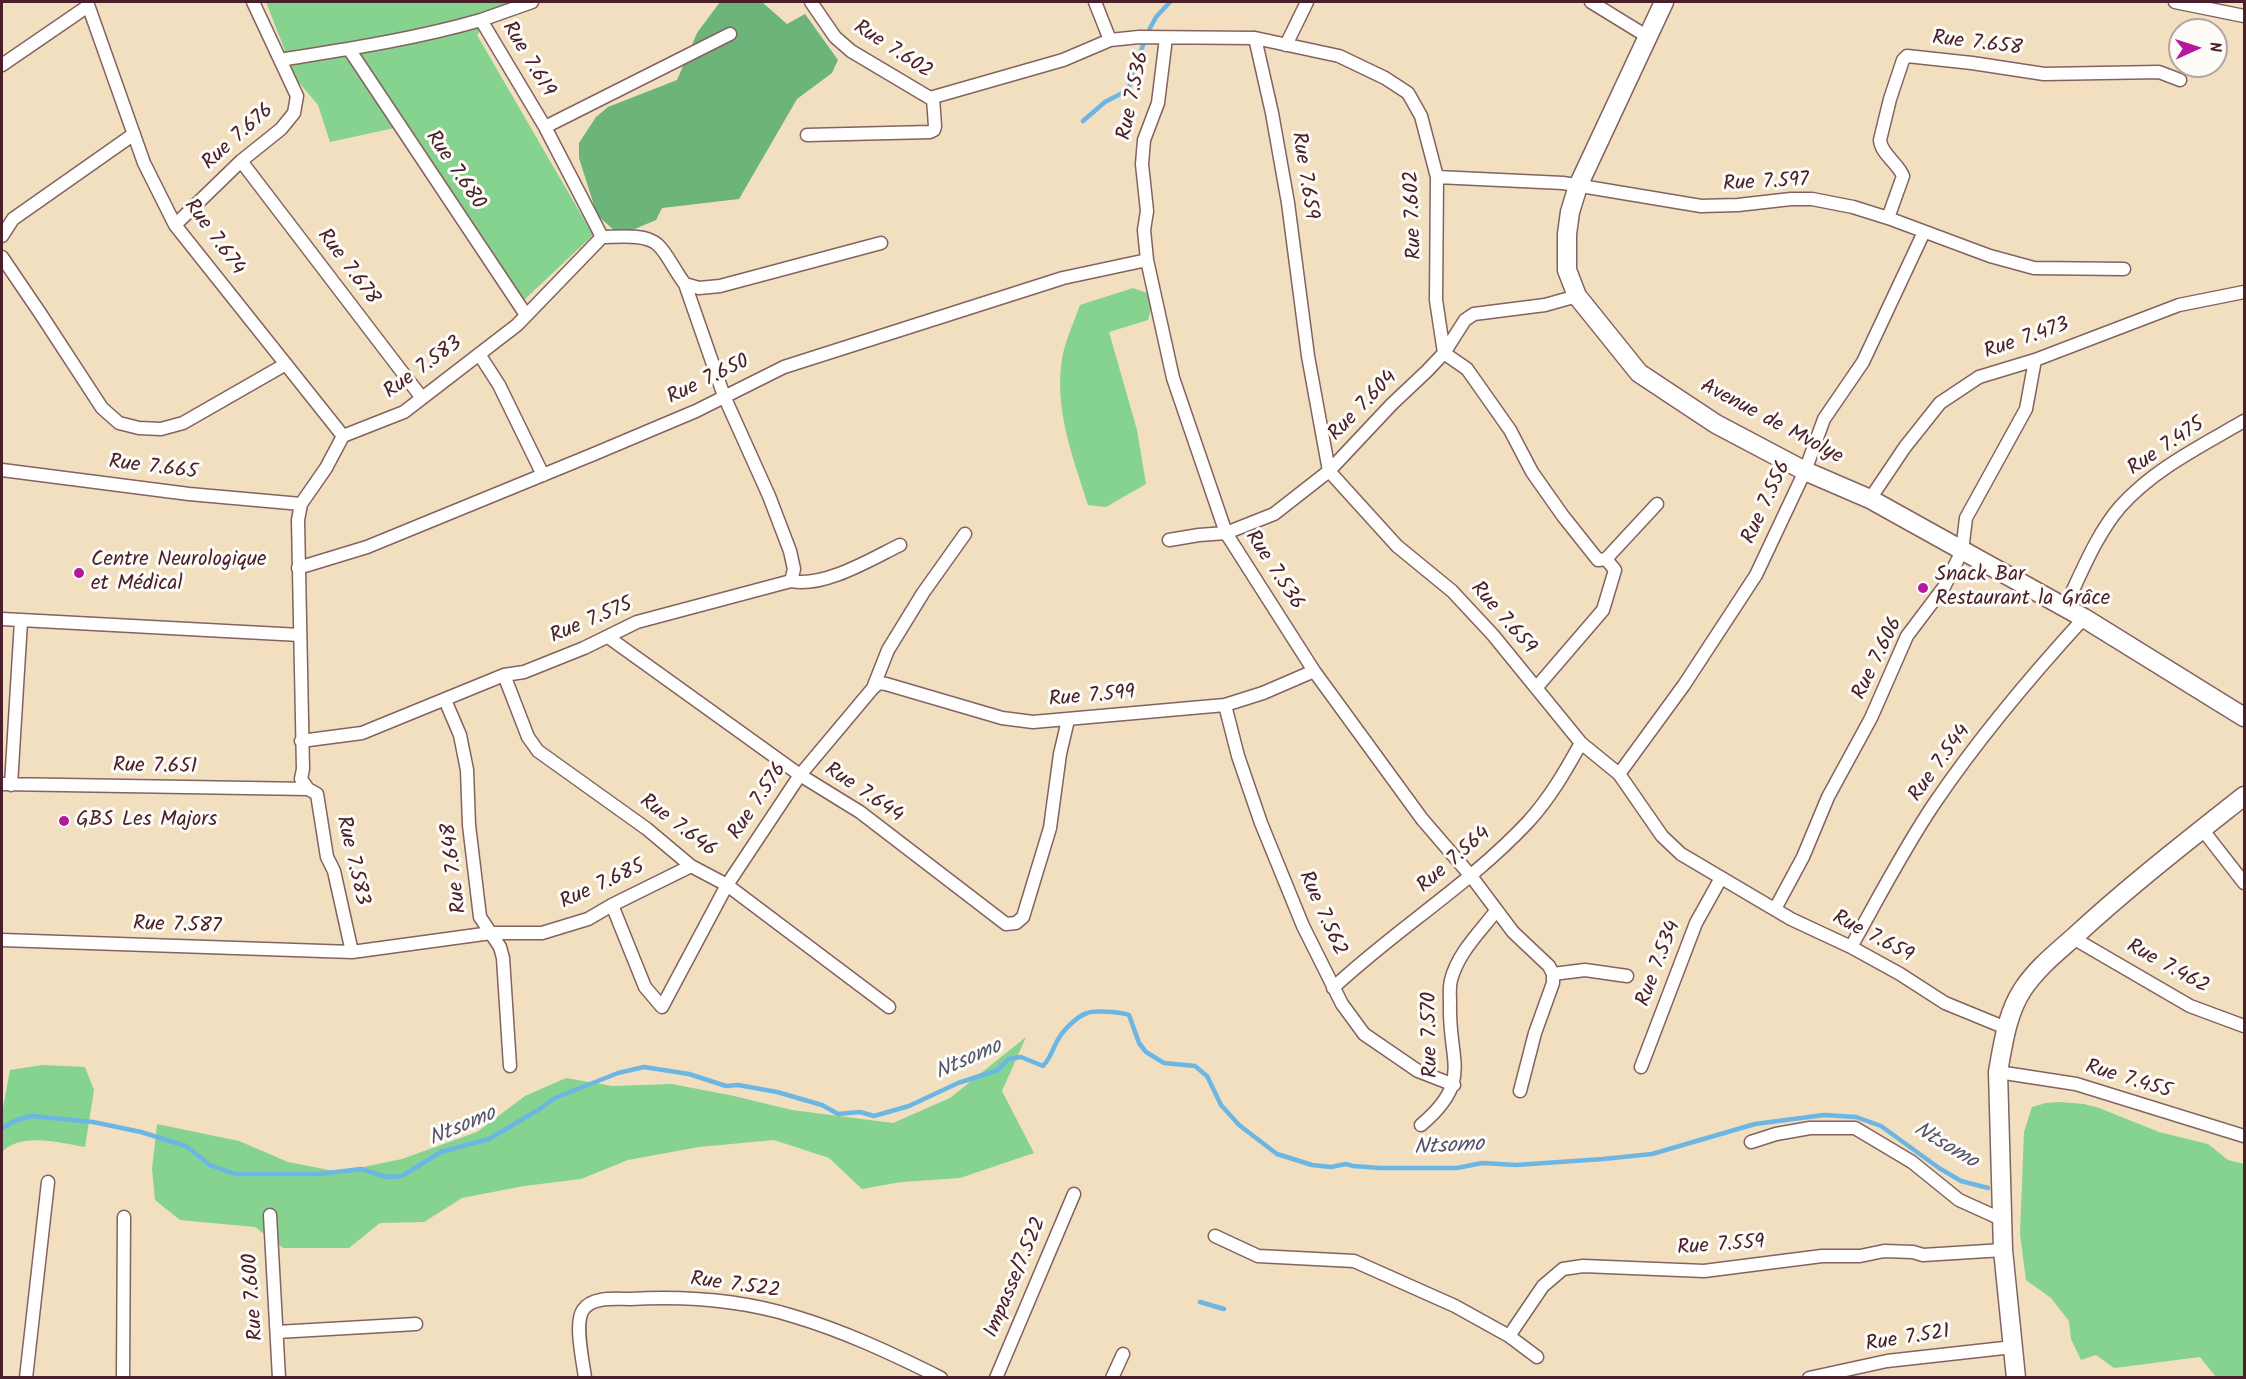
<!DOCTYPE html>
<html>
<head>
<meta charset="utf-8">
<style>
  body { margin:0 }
  #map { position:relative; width:2246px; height:1379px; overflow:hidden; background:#f1dfc0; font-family:Kalam,sans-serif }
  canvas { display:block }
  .frame { position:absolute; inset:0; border:3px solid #4a1f2b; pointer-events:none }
  .north { position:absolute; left:2168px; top:18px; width:60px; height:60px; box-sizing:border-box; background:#fdfcf7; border:2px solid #b5a4a5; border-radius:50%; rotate:87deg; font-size:16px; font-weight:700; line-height:24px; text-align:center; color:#4a1f2b }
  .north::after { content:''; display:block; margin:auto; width:21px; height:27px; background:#b5179e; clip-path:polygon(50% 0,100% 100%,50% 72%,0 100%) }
</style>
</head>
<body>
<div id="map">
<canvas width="2246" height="1379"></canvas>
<div class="frame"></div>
<div class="north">N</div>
</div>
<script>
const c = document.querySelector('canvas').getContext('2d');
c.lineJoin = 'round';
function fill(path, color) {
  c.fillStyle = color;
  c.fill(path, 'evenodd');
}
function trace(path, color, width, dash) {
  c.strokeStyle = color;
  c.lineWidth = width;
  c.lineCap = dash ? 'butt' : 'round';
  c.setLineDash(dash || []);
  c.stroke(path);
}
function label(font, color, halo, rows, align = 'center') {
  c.font = font + ' Kalam,sans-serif';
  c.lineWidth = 6;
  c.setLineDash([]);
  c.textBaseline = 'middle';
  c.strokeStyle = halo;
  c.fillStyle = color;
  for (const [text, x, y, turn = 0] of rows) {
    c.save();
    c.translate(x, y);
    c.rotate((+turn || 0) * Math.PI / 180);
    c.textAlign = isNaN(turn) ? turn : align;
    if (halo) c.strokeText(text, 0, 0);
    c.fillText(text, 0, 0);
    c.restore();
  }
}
fill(new Path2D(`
  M 266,2 L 510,2 L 498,7 L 477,35 L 593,235 L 524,300 L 408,125 L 330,142 L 318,105 L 296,79 Z
  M 1133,288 L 1147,293 L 1151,309 L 1148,320 L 1109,332 L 1137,430 L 1146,484 L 1106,507 L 1088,505 C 1073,457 1054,410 1062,359 C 1065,341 1074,322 1080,305 Z
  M 1026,1037 L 1002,1091 L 1034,1153 L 960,1178 L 901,1182 L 862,1189 L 829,1158 L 774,1140 L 699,1147 L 628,1160 L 581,1179 L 524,1186 L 462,1198 L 424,1222 L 380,1223 L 349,1248 L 283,1248 L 255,1227 L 180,1220 L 155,1200 L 152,1169 L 157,1124 L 239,1141 L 288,1162 L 339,1172 L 402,1159 L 477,1132 L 525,1096 L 566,1078 L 612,1086 L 672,1084 L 734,1096 L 792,1110 L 893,1123 L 950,1098 Z
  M 42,1065 L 85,1067 L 94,1090 L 85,1147 C 60,1143 22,1132 2,1152 L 2,1109 L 3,1108 L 10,1070 Z
  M 2060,1102 L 2084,1104 L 2099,1108 L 2159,1132 L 2208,1144 L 2228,1160 L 2244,1164 L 2244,1377 L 2216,1377 L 2200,1357 L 2114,1368 L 2096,1355 L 2081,1360 L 2071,1339 L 2069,1321 L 2051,1298 L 2026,1280 L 2020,1234 L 2024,1132 L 2032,1107 L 2046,1103 Z`), '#86d28f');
fill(new Path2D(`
  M 720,2 L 762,2 L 787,24 L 805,14 L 838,60 L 832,73 L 797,99 L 739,199 L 662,208 L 656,220 L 630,231 L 616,232 L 597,215 L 579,158 L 579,143 L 596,117 L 608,107 L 677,80 L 697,33 Z`), '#6cb47a');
trace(new Path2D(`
  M 1148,32 L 1156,17 L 1170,2
  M 1083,121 L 1105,102 L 1128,90 L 1145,39
  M 2,1128 L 17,1120 L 31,1116 L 93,1122 L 141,1132 L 186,1146 L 210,1165 L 235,1174 L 319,1174 L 361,1169 L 386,1177 L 402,1176 L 441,1152 L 489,1139 L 538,1110 L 555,1098 L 618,1073 L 644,1067 L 689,1074 L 726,1086 L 738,1085 L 777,1092 L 822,1105 L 838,1114 L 860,1112 L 874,1116 L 909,1106 L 958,1083 L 998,1070 L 1009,1059 L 1021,1057 L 1043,1066 C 1051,1058 1053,1047 1059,1038 C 1064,1029 1078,1016 1087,1013 C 1095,1010 1121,1012 1129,1015 L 1139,1043 L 1146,1052 L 1164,1063 L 1195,1066 L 1207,1076 L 1221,1105 L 1239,1125 L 1277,1154 L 1312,1165 L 1331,1167 L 1346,1164 L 1353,1166 L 1380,1168 L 1457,1168 L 1482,1163 L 1516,1165 L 1603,1159 L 1652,1154 L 1755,1124 L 1824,1115 L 1856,1117 L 1881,1126 L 1939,1168 L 1961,1181 L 1988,1188
  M 1200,1302 L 1224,1309`), '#6cb6e4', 4.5);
const street = new Path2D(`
  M 87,2 L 144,163 L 175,225 L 343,436
  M 811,2 L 835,37 L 851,51 L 930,98 L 1063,60 L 1110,40 L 1139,37 L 1255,38 L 1339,56 L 1385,78 L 1408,93 L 1421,116 L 1437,177 L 1436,300 L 1444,353 L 1467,369 L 1510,430 L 1532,472 L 1563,516 L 1598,560 L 1606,559 L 1615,570 L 1603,610 L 1536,688
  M 1095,2 L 1110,40
  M 1591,2 L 1648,37
  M 2175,2 L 2244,16
  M 481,20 L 532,2
  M 1166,38 L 1158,103 L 1144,140 L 1142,164 L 1147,211 L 1144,230 L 1147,260 L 1173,378 L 1226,533 L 1314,671 L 1422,819 L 1471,876 L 1513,932 L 1549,966 L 1553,974 L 1585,970 L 1627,976
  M 1255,38 L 1272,113 L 1288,203 L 1308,356 L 1329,471 L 1397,546 L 1452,591 L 1493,635 L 1581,743 L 1619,774 L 1662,836 L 1681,854 L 1791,919 L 1851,947 L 1900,974 L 1945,1003 L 2006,1028
  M 1286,45 L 1307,2
  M 349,49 L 526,315
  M 280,60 C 348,49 415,39 481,20 L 545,127 L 602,237
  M 2,65 L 88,6
  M 545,127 L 730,34
  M 807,135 L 930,132 L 934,130 L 935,126 L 933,98
  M 241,161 L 422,398
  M 1437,177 L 1563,183 L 1701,206 L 1738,205 L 1791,199 L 1812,199 L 1853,207 L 1888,218 L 1990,256 L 2034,268 L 2124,269
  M 1888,218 L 1903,176 C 1898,163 1881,154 1880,140 L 1890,99 L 1903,60 L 1907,56 L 1972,63 L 2044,74 L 2159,72 L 2180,80
  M 175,225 L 241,161 L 281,129 L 294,113 L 297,96 L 253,2
  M 2,236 L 13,219 L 134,134
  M 2,257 L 40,313 L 102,408 L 119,423 L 139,428 L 161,429 L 183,423 L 286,364
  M 685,284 L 699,288 L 720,286 L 881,243
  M 479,354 L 499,385 L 543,475
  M 2,470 L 189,494 L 301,504
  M 1870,499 L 1905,447 L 1940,403 L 1979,377 L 2035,360 L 2179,305 L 2244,292
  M 1169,540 L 1199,535 L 1226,533 L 1274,514 L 1329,471 L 1392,404 L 1427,371 L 1444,353 L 1465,320 L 1474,314 L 1545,305 L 1577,296
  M 1606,559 L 1657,504
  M 298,568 L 367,547 L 594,454 L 696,411 L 784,367 L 1063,278 L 1147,260
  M 2065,607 C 2081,574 2096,535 2120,507 C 2154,469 2201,446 2244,421
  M 2,619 L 300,635
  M 608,637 L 800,775 L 860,812 L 1006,924 L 1016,923 L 1023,917 L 1050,828 L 1060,754 L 1068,720
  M 504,675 L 528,737 L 538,751 L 647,829 L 691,866 L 727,885 L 889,1007
  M 873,688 L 879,683 L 886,684 L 1002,718 L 1033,722 L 1225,705 L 1263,693 L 1314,671
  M 445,700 L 460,735 L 467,770 L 469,825 L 480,917 L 500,947 L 503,958 L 510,1066
  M 1225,705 L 1238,756 L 1261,823 L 1303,926 L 1342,1004 L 1364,1034 L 1418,1071 L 1454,1085
  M 301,741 L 362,733 L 504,675 L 524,672 L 584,648 L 637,622 L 791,581 C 824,588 871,559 900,545
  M 1619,774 L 1684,685 L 1756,575 L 1805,471 L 1824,419 L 1863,362 L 1924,232
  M 2,784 L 308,789
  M 11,785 L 21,621
  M 2202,829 L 2244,883
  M 612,905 L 645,987 L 662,1007 L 727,885 L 800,775 L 873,688 L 888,650 L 923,593 L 965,534
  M 1775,909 L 1803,857 L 1828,797 L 1871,718 L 1907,636 L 1944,587 L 1962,551 L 1966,518 L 2026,409 L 2035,360
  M 2073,938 L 2190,1006 L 2244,1026
  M 2,940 L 352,952 L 491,933 L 542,933 L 588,919 L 612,905 L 691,866
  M 1851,947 C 1878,899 1903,850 1934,804 C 1978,739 2031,676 2084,618
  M 352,952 L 334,871 L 327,857 L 317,794 L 308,789 L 301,779 L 303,769 L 298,520 L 301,504 L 326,468 L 343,436 L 404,412 L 517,325 L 602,237 C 617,237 646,233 658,245 C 667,253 676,273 685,284 L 724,396 L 769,496 L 790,551 L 794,569 L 791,581
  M 1333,988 C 1396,929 1469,885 1528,822 C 1550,798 1566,770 1581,743
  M 1641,1067 L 1696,923 L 1721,878
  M 1998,1072 L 2076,1084 L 2244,1136
  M 1520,1091 L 1535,1033 L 1553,983 L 1553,974
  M 1421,1125 C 1474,1080 1448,1062 1450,1003 C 1450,996 1449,988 1451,980 C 1458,953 1479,933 1496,911
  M 1751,1142 L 1776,1134 L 1810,1128 L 1855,1128 L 1912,1162 L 1959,1200 L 2001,1219
  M 270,1215 L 279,1378
  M 1215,1236 L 1258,1256 L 1354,1261 L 1455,1306 L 1509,1336
  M 277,1332 L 416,1324
  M 1537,1357 L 1509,1336 L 1543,1286 L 1563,1269 L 1583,1266 L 1704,1271 L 1822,1256 L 1860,1256 L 1884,1251 L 1913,1252 L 1923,1255 L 2003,1250
  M 26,1378 L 48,1182
  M 123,1378 L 124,1217
  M 585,1378 C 583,1361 574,1323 583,1310 C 592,1296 616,1299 630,1299 C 684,1296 741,1300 793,1316 C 844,1331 893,1354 941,1378
  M 996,1378 L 1074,1194
  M 1112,1378 L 1123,1354
  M 1809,1378 L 1887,1361 L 2013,1347`);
const secondary = new Path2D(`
  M 1664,2 L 1578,186 L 1570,212 L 1567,234 L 1567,270 L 1577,296 L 1639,373 L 1716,424 L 1805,471 L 1870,499 L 2084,618 L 2244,717
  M 2016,1378 L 2003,1250 L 1998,1072 C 2003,1044 2007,1013 2023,989 C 2037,968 2056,953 2074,937 C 2128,887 2186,842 2244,796`);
trace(street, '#84625f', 15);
trace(secondary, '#84625f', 21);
trace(street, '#fff', 12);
trace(secondary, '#fff', 18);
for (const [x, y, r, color] of [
  [79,573,6,"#b5179e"],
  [1923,588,6,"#b5179e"],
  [64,821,6,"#b5179e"]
]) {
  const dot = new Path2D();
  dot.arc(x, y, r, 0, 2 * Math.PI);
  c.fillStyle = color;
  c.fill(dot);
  trace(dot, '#fdfcf7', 2);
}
label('21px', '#4a1f2b', '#fdfcf7', [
  ["Rue 7.658",1977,45,7],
  ["Rue 7.602",892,51,33],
  ["Rue 7.619",527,60,59],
  ["Rue 7.536",1135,96,-78],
  ["Rue 7.676",239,138,-42],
  ["Rue 7.680",454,171,56],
  ["Rue 7.659",1303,176,81],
  ["Rue 7.597",1766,184,-3],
  ["Rue 7.602",1415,215,-92],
  ["Rue 7.674",213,238,54],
  ["Rue 7.678",347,268,53],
  ["Rue 7.473",2027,340,-19],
  ["Rue 7.583",424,369,-36],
  ["Rue 7.650",709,381,-26],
  ["Rue 7.604",1364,407,-46],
  ["Avenue de Mvolye",1771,423,28],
  ["Rue 7.475",2167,448,-34],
  ["Rue 7.665",153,469,7],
  ["Rue 7.556",1768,503,-65],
  ["Rue 7.536",1273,571,57],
  ["Rue 7.659",1502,619,49],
  ["Rue 7.575",592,622,-23],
  ["Rue 7.606",1879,659,-64],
  ["Rue 7.599",1092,698,-5],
  ["Rue 7.544",1941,764,-54],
  ["Rue 7.651",155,768,1],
  ["Rue 7.644",863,794,34],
  ["Rue 7.576",759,802,-56],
  ["Rue 7.646",677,827,37],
  ["Rue 7.583",351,861,77],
  ["Rue 7.564",1455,861,-41],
  ["Rue 7.648",456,868,-97],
  ["Rue 7.685",603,886,-25],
  ["Rue 7.562",1321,914,66],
  ["Rue 7.587",177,927,2],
  ["Rue 7.659",1872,938,28],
  ["Rue 7.534",1660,964,-69],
  ["Rue 7.462",2167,968,29],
  ["Rue 7.570",1432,1035,-91],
  ["Rue 7.455",2128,1081,17],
  ["Rue 7.559",1721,1247,-4],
  ["Impasse/7.522",1017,1278,-67],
  ["Rue 7.522",735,1287,8],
  ["Rue 7.600",255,1297,-94],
  ["Rue 7.521",1908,1340,-9]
]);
label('21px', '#4a1f2b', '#fdfcf7', [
  ["Centre Neurologique",91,561],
  ["et Médical",91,585],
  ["Snack Bar",1935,576],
  ["Restaurant la Grâce",1935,600],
  ["GBS Les Majors",76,821]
], 'left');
label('italic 22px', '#56546c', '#fdfcf7', [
  ["Ntsomo",969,1061,-24],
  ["Ntsomo",463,1128,-23],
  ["Ntsomo",1945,1147,31],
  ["Ntsomo",1449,1148,-3]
]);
</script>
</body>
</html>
